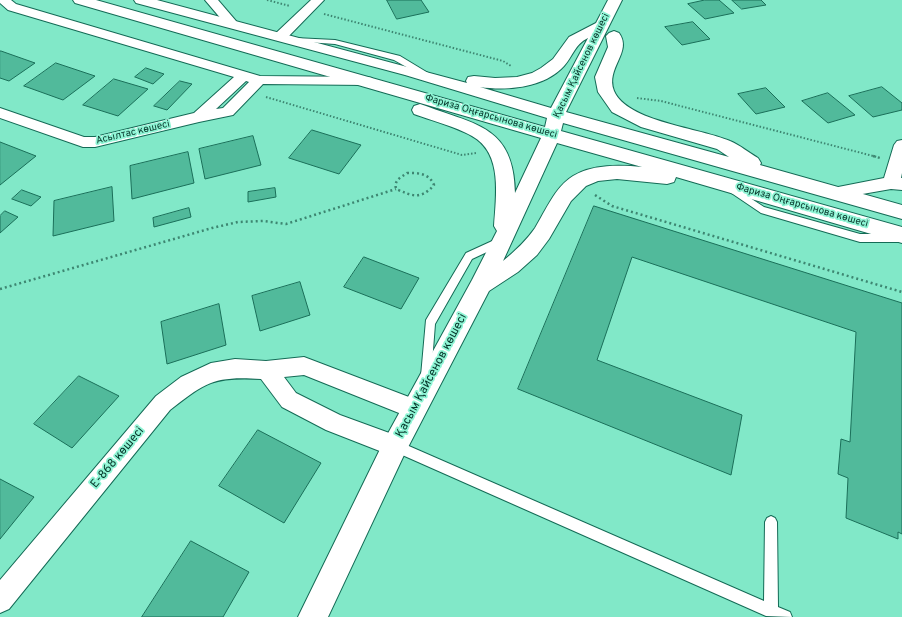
<!DOCTYPE html>
<html>
<head>
<meta charset="utf-8">
<style>
  body { margin:0 }
  canvas { display:block; background:#81e8c8 }
</style>
</head>
<body>
<canvas width="902" height="617"></canvas>
<script>
const c = document.querySelector('canvas').getContext('2d');
c.lineJoin = 'round';
function fill(path, color) {
  c.fillStyle = color;
  c.fill(path, 'evenodd');
}
function trace(path, color, width, dash) {
  c.strokeStyle = color;
  c.lineWidth = width;
  c.lineCap = dash ? 'butt' : 'round';
  c.setLineDash(dash || []);
  c.stroke(path);
}
function label(font, color, halo, rows, align = 'center') {
  c.font = font + ' Overpass,sans-serif';
  c.lineWidth = 3.5;
  c.setLineDash([]);
  c.textBaseline = 'middle';
  c.strokeStyle = halo;
  c.fillStyle = color;
  for (const [text, x, y, turn = 0] of rows) {
    c.save();
    c.translate(x, y);
    c.rotate((+turn || 0) * Math.PI / 180);
    c.textAlign = isNaN(turn) ? turn : align;
    if (halo) c.strokeText(text, 0, 0);
    c.fillText(text, 0, 0);
    c.restore();
  }
}
const building = new Path2D(`
  M 387,0 L 421,0 L 429,12 L 397,19 Z
  M 705,0 L 719,0 L 734,13 L 705,19 L 688,4 Z
  M 732,0 L 761,0 L 766,5 L 742,9 Z
  M 693,22 L 710,39 L 682,45 L 665,27 Z
  M 0,51 L 1,51 L 35,63 L 9,81 L 0,78 Z
  M 56,63 L 95,76 L 63,100 L 24,86 Z
  M 146,68 L 164,74 L 153,84 L 135,77 Z
  M 114,79 L 148,89 L 118,116 L 83,105 Z
  M 180,81 L 192,84 L 167,110 L 154,106 Z
  M 882,87 L 902,103 L 902,110 L 873,117 L 849,96 Z
  M 766,88 L 785,107 L 756,114 L 738,94 Z
  M 828,93 L 855,115 L 828,123 L 802,101 Z
  M 312,130 L 361,145 L 339,174 L 289,158 Z
  M 253,136 L 261,165 L 205,179 L 199,149 Z
  M 0,142 L 36,156 L 0,185 Z
  M 188,152 L 194,183 L 132,199 L 130,166 Z
  M 112,187 L 114,221 L 53,236 L 54,201 Z
  M 275,188 L 276,197 L 248,202 L 248,192 Z
  M 22,190 L 41,197 L 31,206 L 12,199 Z
  M 594,206 L 902,303 L 902,534 L 898,532 L 898,539 L 846,518 L 848,478 L 838,474 L 841,439 L 850,442 L 856,332 L 632,257 L 597,360 L 742,415 L 731,475 L 518,389 Z
  M 189,208 L 191,217 L 154,227 L 153,218 Z
  M 5,211 L 18,217 L 0,233 L 0,216 Z
  M 364,257 L 419,278 L 401,309 L 344,287 Z
  M 300,282 L 310,315 L 260,331 L 252,296 Z
  M 219,304 L 226,345 L 167,364 L 161,322 Z
  M 79,376 L 119,396 L 72,448 L 34,424 Z
  M 258,430 L 321,463 L 284,523 L 219,486 Z
  M 0,479 L 34,497 L 0,539 Z
  M 191,541 L 249,572 L 223,617 L 142,617 Z`);
fill(building, '#51ba9b');
trace(building, '#1a6f59', 1);
const service = new Path2D(`
  M 295,38 L 335,40 L 400,56 L 433,76 L 432,78 L 426,78 L 394,60 L 335,44 L 293,41 L 293,39 Z
  M 730,185 L 764,207 L 860,234 L 902,234 L 902,242 L 860,242 L 761,213 L 727,190 L 726,188 L 727,186 Z
  M 501,237 L 506,241 L 504,244 L 472,259 L 435,324 L 431,376 L 430,379 L 426,381 L 422,379 L 421,376 L 426,320 L 466,253 Z
  M 395,440 L 764,601 L 765,522 L 767,518 L 771,516 L 775,518 L 777,522 L 778,607 L 790,612 L 792,617 L 766,616 L 391,450 L 389,446 L 391,442 Z`);
const minor = new Path2D(`
  M 0,0 L 11,0 L 16,4 L 260,76 L 367,77 L 372,78 L 374,81 L 372,84 L 367,85 L 263,84 L 233,115 L 199,122 L 95,147 L 83,147 L 0,118 L 0,108 L 84,137 L 95,137 L 194,113 L 234,77 L 8,10 L 0,3 ZM 246,81 L 249,82 L 223,108 L 216,109 Z
  M 205,0 L 218,0 L 236,21 L 238,24 L 236,27 L 228,27 Z
  M 311,0 L 324,0 L 285,40 L 275,40 L 274,37 L 275,34 Z
  M 902,140 L 902,173 L 901,178 L 902,178 L 902,190 L 891,189 L 834,199 L 828,197 L 826,193 L 828,189 L 884,178 L 894,145 L 897,141 Z
  M 304,357 L 422,402 L 425,409 L 422,416 L 414,419 L 304,375 L 284,377 L 296,393 L 340,415 L 403,438 L 406,446 L 403,454 L 395,457 L 326,430 L 282,407 L 261,379 C 214,376 206,382 170,410 L 9,609 L 0,613 L 0,580 L 156,396 L 181,377 L 211,363 L 235,359 L 266,361 Z`);
const tertiary = new Path2D(`
  M 73,0 L 96,0 L 545,127 L 547,118 L 405,75 L 136,3 L 134,0 L 157,0 L 467,83 L 466,81 L 468,77 L 474,76 L 495,78 L 517,77 L 532,73 L 541,68 L 553,59 L 569,37 L 596,23 L 608,0 L 622,0 L 566,112 L 729,157 L 717,149 L 641,127 L 612,112 L 598,92 L 595,77 L 608,47 L 606,36 L 609,33 L 614,31 L 619,33 C 633,52 605,68 614,91 C 627,122 701,128 730,141 C 740,145 749,153 758,158 L 761,163 L 760,165 L 902,205 L 902,219 L 563,123 L 561,131 L 902,227 L 902,243 L 676,177 L 674,182 L 667,184 L 617,179 L 598,181 L 586,186 L 571,201 L 549,239 L 537,255 L 518,272 L 489,291 L 404,455 L 328,617 L 298,617 L 386,437 L 472,280 L 497,231 L 494,226 C 496,196 503,153 472,136 C 454,126 433,121 414,114 L 412,110 L 414,106 L 420,104 L 426,106 C 477,125 514,127 515,193 L 541,138 L 75,3 ZM 588,38 L 551,108 L 480,87 C 507,91 544,88 564,66 C 573,56 575,44 588,38 ZM 557,143 L 642,167 C 620,165 593,164 573,176 C 555,187 546,210 535,228 C 526,241 515,251 503,261 Z`);
trace(service, '#146b56', 2);
trace(minor, '#146b56', 2);
trace(tertiary, '#146b56', 2);
trace(new Path2D(`
  M 267,0 L 290,6
  M 324,14 L 503,61 L 511,66
  M 266,97 L 462,155 L 476,153
  M 637,98 L 661,101 L 877,157`), '#3d8671', 2, [1.5, 2]);
trace(new Path2D(`
  M 873,156 L 880,158
  M 407,173 C 418,173 429,173 434,185 C 421,200 412,196 396,189 C 394,180 400,178 407,173 Z
  M 595,195 L 612,206 L 902,292
  M 0,289 L 212,228 L 238,222 L 263,221 L 286,224 L 396,189`), '#3d8671', 2.5, [2, 3]);
fill(service, '#fff');
fill(minor, '#fff');
fill(tertiary, '#fff');
label('10px', '#06362a', '#8ff5d5', [
  ["Қасым Қайсенов көшесі",582,66,-64],
  ["Фариза Оңғарсынова көшесі",491,117,16],
  ["Асылтас көшесі",133,133,-13],
  ["Фариза Оңғарсынова көшесі",802,206,16]
]);
label('12px', '#06362a', '#8ff5d5', [
  ["Қасым Қайсенов көшесі",432,376,-62],
  ["Е-868 көшесі",118,458,-50]
]);
</script>
</body>
</html>
